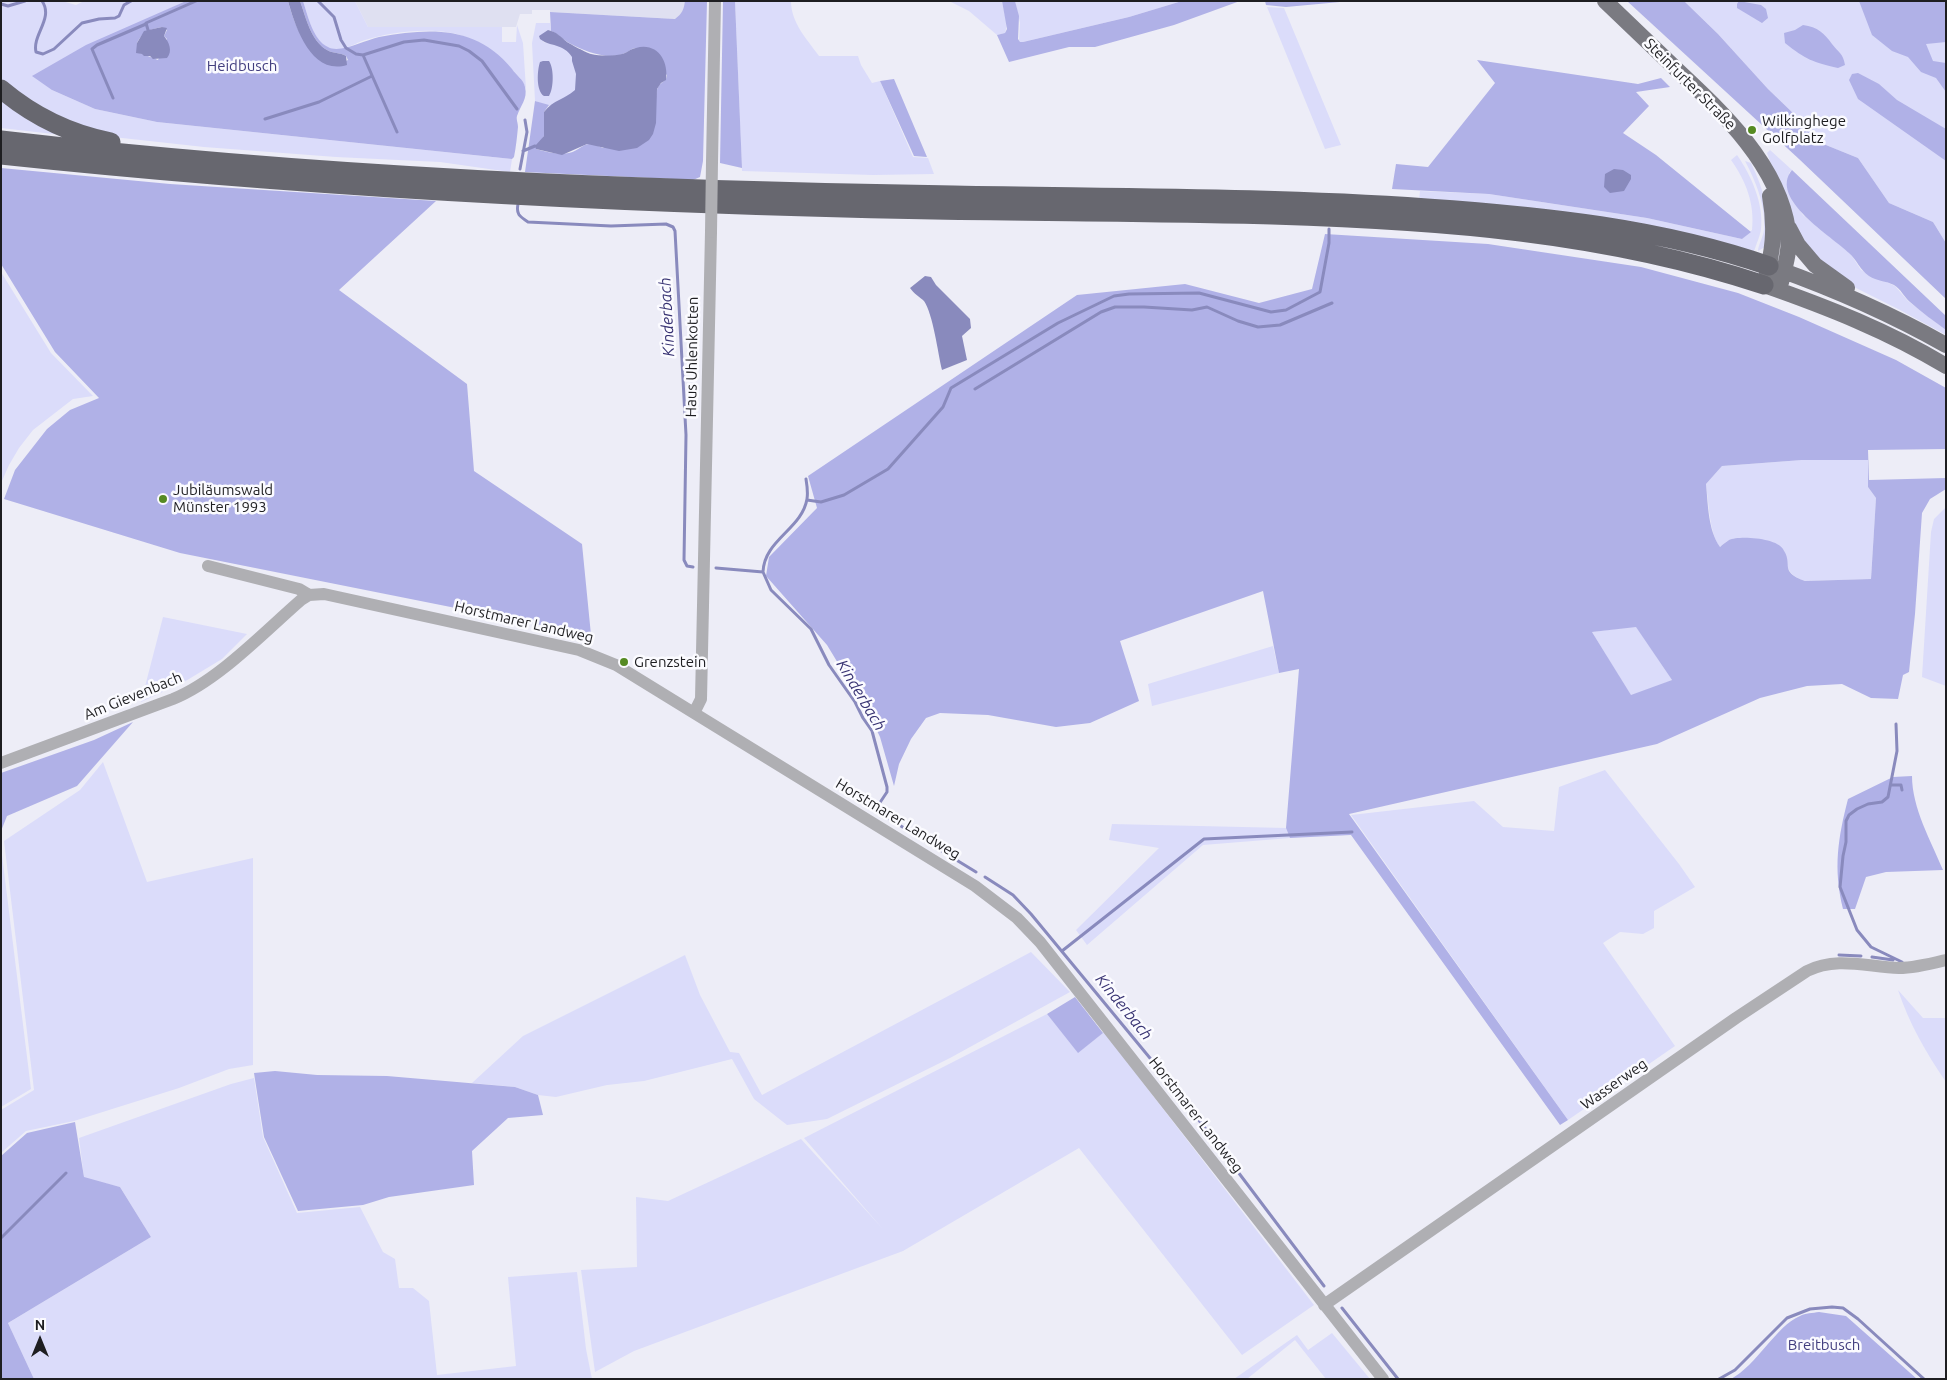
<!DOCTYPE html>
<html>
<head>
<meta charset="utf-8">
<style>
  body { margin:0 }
  #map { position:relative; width:1947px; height:1380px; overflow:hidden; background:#ededf7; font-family:Ubuntu,sans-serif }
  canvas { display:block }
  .frame { position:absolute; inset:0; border:2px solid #1e1e21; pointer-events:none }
  .north { position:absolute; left:15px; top:1315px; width:50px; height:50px; -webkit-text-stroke:4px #fbfbff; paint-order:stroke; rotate:0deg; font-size:14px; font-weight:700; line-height:20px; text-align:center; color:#1e1e21 }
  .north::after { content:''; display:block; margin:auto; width:18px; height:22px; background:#1e1e21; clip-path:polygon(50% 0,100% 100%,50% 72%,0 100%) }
</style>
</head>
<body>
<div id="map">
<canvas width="1947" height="1380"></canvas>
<div class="frame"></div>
<div class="north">N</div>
</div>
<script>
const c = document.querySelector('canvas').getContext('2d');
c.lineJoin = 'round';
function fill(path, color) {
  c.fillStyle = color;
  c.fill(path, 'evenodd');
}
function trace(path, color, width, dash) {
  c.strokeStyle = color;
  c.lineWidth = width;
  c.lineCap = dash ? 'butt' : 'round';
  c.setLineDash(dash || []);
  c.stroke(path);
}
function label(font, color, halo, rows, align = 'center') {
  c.font = font + ' Ubuntu,sans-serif';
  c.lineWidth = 5;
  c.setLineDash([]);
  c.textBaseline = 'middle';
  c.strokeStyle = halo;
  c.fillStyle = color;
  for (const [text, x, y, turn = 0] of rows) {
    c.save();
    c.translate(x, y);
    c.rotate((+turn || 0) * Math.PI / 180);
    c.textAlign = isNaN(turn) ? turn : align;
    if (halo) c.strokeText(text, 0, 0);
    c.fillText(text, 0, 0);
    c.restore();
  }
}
fill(new Path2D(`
  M 355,1 L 695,1 L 693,20 L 550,12 L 550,10 L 532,10 L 532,14 L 520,14 L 516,27 L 368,27 Z`), '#dfe0f1');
fill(new Path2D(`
  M 1,1 L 62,1 L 76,5 L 84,1 L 186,1 L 152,17 L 52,90 L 95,109 L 157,122 L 512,159 L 510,172 L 440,162 L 336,157 L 204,147 L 113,137 L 73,125 L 7,86 L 1,80 Z
  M 303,1 L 355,1 L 368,27 L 502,27 L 502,42 L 516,42 L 517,25 L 523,43 L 526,89 C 521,74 505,64 492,54 C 485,49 478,43 470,39 C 443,25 393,31 365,40 C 353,44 340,54 328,48 C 313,40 308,16 303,1 Z
  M 735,1 L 791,1 C 791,23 807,39 819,56 L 858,56 L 861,65 L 872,83 L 880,81 L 913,157 L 928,158 L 934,174 L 873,175 L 742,171 Z
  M 949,1 L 1002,1 L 1007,25 L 1005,33 L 997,35 L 969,11 Z
  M 1015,1 L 1182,1 L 1129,17 L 1023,42 L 1019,42 L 1020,23 Z
  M 1684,1 L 1946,1 L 1946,243 L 1933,222 L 1889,203 L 1858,158 L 1816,141 L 1794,114 L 1768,89 L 1718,34 Z
  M 1267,7 L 1284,8 L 1341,145 L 1325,149 Z
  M 536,23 L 550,23 L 551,31 L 548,30 L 543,42 L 558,45 L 570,44 L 583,97 L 549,106 L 535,101 L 532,43 Z
  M 1,96 L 62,135 L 1,128 Z
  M 1770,150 L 1792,170 L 1789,173 L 1793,200 L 1803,215 L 1850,253 L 1861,270 L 1895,286 L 1908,301 L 1946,330 L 1946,335 L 1900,310 L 1852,286 L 1818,262 L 1790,218 L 1767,153 Z
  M 1737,155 C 1751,175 1764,204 1761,229 C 1760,237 1756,244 1754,252 L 1419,201 L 1420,191 L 1489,194 L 1647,218 L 1742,239 L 1752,230 C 1755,204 1746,181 1731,160 Z
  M 1745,161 L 1751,163 C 1767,197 1768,210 1765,247 L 1758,251 C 1758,246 1763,237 1764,230 C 1766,206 1756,182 1745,161 Z
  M 1,272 L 51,353 L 93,396 L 73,399 L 33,430 L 19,448 L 9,465 L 1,483 Z
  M 1802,460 L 1868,460 L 1868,487 L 1876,498 L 1871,579 L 1805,581 C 1786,574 1788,568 1784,550 L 1729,540 L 1719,547 C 1709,529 1709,505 1706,484 L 1722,466 Z
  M 1946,507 L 1946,686 L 1922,677 L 1931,532 L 1934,519 Z
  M 163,617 L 247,634 L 222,659 L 184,682 L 141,702 Z
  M 1636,626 L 1672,680 L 1631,696 L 1592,632 Z
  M 1273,646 L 1279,673 L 1152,706 L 1148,684 Z
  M 103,762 L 147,882 L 253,858 L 253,1065 L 229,1069 L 179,1088 L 74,1121 L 26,1131 L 1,1153 L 1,1110 L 34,1090 L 4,841 L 80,790 Z
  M 1605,770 L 1679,864 L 1695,887 L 1654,911 L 1654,928 L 1643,934 L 1620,932 L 1603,943 L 1675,1046 L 1568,1120 L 1351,815 L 1474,801 L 1503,827 L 1554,831 L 1559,787 Z
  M 1112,824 L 1286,828 L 1290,838 L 1203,845 L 1087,945 L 1076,930 L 1159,848 L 1109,840 Z
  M 1,847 L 31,1089 L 1,1107 Z
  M 1031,952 L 1070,992 L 950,1058 L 827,1119 L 787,1125 L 754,1099 L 732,1059 L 644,1081 L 607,1085 L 556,1097 L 538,1095 L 515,1087 L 472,1083 L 523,1036 L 685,955 L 700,995 L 730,1052 L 739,1053 L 762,1095 Z
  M 1898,990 L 1923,1018 L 1946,1018 L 1946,1082 C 1926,1053 1909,1023 1898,990 Z
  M 1047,1014 L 1078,1052 L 1104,1032 L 1314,1305 L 1242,1355 L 1079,1148 L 903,1251 L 634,1351 L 595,1372 L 581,1270 L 637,1267 L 636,1197 L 668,1201 L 801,1139 L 882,1228 L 804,1138 Z
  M 254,1078 L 263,1137 L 297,1213 L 360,1207 L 383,1252 L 395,1259 L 399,1288 L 413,1288 L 429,1301 L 437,1375 L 516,1366 L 508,1277 L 577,1272 L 586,1349 L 592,1379 L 34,1379 L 8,1323 L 151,1237 L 120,1187 L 84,1178 L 79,1138 L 231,1084 Z
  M 1332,1333 L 1370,1379 L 1326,1379 L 1295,1340 L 1247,1379 L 1234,1379 L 1297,1335 L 1308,1350 Z`), '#dbdcfa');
fill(new Path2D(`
  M 186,1 L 288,1 C 295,27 307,56 334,66 L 348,60 L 346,56 C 340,52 333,54 327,50 C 311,41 306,18 300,1 L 303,1 C 308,16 313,40 328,47 C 340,54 365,40 379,37 C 430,28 476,25 512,69 C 516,75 524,80 525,87 C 528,99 520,106 517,116 C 516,119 518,123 518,127 C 517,137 516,147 514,157 L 512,159 L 157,122 L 95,109 L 52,90 L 32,76 L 86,45 ZM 162,27 L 167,30 L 164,36 L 167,39 L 158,60 L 140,53 L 137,43 C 143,31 149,30 162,27 Z
  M 685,1 L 707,1 L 703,161 L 700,177 L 693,180 L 525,172 L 535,101 L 549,105 L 544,112 L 544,136 L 536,149 C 547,152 558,155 569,153 C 584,149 583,138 603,148 L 656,97 C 657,85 659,86 666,79 L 667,75 L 635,48 C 631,49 628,52 625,53 C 609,61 584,51 571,44 C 563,40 559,34 551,31 L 550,12 L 675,19 C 682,14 684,9 685,1 Z
  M 723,1 L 735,1 L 742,168 L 720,163 Z
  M 1002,1 L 1015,1 L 1019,16 L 1018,39 L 1020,42 L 1023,42 L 1129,17 L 1182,1 L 1240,1 L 1174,25 L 1095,47 L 1069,47 L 1009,62 L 997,35 L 1005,33 L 1007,29 Z
  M 1265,1 L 1338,1 L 1340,2 L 1286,7 L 1266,5 Z
  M 1627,1 L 1684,1 L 1718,34 L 1768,89 L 1794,114 L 1816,141 L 1858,158 L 1889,203 L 1933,222 L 1946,243 L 1946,299 L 1799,159 Z
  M 1739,1 L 1761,5 L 1766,9 L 1768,18 L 1762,23 L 1737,8 L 1737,4 Z
  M 1859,1 L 1946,1 L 1946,42 L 1926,44 L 1933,61 L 1946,63 L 1946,92 L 1936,78 L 1921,72 L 1908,57 L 1892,51 L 1872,35 Z
  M 1803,25 C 1818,27 1824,33 1832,44 C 1839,53 1843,53 1845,65 L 1838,68 C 1813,62 1806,60 1785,43 L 1784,33 L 1795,30 Z
  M 1477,60 L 1638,84 L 1661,78 L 1670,87 L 1636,92 L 1649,106 L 1623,133 L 1656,155 L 1751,232 L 1742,239 L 1647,218 L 1489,194 L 1392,189 L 1396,164 L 1428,167 L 1495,83 Z
  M 1858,73 L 1879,84 L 1897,100 L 1946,129 L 1946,161 L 1858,99 L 1849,80 L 1852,74 Z
  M 894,79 L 927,157 L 914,156 L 880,81 Z
  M 1,168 L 170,184 L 436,201 L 339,290 L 467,384 L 474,471 L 582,544 L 591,635 L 180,553 L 4,499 L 15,470 L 47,429 L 70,410 L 99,398 L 55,352 L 1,264 Z
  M 1792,170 L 1946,316 L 1946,330 C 1934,321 1921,312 1910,302 C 1904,297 1901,289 1894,285 C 1886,281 1877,281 1869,276 C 1860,270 1857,260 1849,253 C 1833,237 1768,199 1792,170 Z
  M 1325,234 L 1488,244 L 1641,267 L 1738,293 L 1799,317 L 1896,360 L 1946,388 L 1946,449 L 1868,450 L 1869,480 L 1946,478 L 1946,489 L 1930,499 L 1922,513 L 1915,614 L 1909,672 L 1903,675 L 1898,699 L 1871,698 L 1842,684 L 1807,686 L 1760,698 L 1657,744 L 1349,814 L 1568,1120 L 1560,1125 L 1351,835 L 1290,838 L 1286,828 L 1299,669 L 1279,673 L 1263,591 L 1120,641 L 1139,701 L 1090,723 L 1056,727 L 988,715 L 940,713 L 926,718 L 911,739 L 899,764 L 894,786 L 880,737 L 870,716 L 827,645 L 766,576 L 769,557 L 817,508 L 808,476 L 1077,295 L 1185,284 L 1259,303 L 1312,289 ZM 1802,460 L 1868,460 L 1868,487 L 1876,498 L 1871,579 L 1805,581 C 1778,571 1794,565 1783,549 C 1777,538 1739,535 1729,540 C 1726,542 1722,545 1720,547 C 1708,530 1708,504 1706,484 L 1722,466 ZM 1636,627 L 1672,680 L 1631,695 L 1592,632 Z
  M 133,722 L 77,786 L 7,816 L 1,831 L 1,773 L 94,740 Z
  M 1912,776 C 1912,808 1931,841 1943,870 L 1886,872 L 1866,877 L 1855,909 L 1843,909 C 1833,868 1838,838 1848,799 L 1893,777 Z
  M 1075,997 L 1103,1033 L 1078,1053 L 1047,1014 Z
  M 275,1071 L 317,1075 L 387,1076 L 515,1087 L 538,1095 L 543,1115 L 508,1118 L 472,1151 L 474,1185 L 389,1197 L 363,1205 L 298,1211 L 264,1137 L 254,1073 Z
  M 75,1122 L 84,1177 L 120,1187 L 151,1237 L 8,1323 L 34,1379 L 1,1379 L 1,1156 L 27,1133 Z
  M 1819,1312 L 1846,1316 L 1917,1379 L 1731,1379 C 1757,1365 1776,1326 1800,1316 C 1805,1313 1813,1313 1819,1312 Z`), '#b0b1e7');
fill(new Path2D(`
  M 288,1 L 300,1 C 306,18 311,41 327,50 C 333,54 340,52 346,56 L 347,65 C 311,76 295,26 288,1 Z
  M 162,27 L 167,28 L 164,36 C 169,42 173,51 167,58 L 153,59 L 150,56 L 144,56 L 142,54 L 136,53 L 137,43 L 144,31 Z
  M 548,30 C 557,32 561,37 567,42 C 570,44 587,53 591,54 C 600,56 613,56 622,54 C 627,53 630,49 636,48 C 657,42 669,61 666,80 L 661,83 L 657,89 L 656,123 L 653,134 L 649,140 L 637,148 L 619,151 L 587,144 L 562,155 L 536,149 L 535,146 L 544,136 L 544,112 C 554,99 564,100 575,90 L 576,74 L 572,61 L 572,57 C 563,43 550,47 540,39 L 539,36 Z
  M 543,61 L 549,61 C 554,68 554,88 549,96 L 544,96 C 536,91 537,71 540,62 Z
  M 1614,169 L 1623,170 L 1631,175 L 1631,179 L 1624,191 L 1610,193 L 1604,187 L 1605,174 Z
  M 925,276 L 931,277 L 936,285 L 970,319 L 971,328 L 962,336 L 967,360 L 942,370 C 938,353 933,314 924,301 C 920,297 914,294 910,288 Z`), '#898abd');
trace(new Path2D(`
  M 42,1 C 54,18 32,35 36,52 L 43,54 L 54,49 L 82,23 L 99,19 L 115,18 L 119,16 L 124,5 L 131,1
  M 318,1 L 334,17 L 341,40 L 346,48 L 356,54 L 363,55 L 404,42 L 424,40 L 459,46 L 469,51 L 482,61 L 517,109
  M 1,4 L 8,6 L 25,1
  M 148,30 L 146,23 L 196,1
  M 363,55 L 397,132
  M 113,98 L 92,49 L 97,45 L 146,24
  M 265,119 L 319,102 L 372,76
  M 523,151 L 535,146
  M 520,169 L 527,132 L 525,120
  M 518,204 C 516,214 519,216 528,222 L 611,226 L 666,224 L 673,227 L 675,231 L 686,435 L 684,560 L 687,566 L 693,567
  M 975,389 L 1101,312 L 1115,307 L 1144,307 L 1192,310 L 1207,307 L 1238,321 L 1258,327 L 1280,325 L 1332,303
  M 807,500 L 821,502 L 844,495 L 888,469 L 943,407 L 951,388 L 1058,323 L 1114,296 L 1129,294 L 1199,293 L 1271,312 L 1286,310 L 1320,292 L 1329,243 L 1329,229
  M 716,568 L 763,572 L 771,590 L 811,629 L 829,665 L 855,702 L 863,718 L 872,731 L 887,787 L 887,792 L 877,807 L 878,812 L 976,872
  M 763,572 C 764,540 802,529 807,499 C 808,493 807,485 806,479
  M 1896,724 L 1897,751 L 1888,797 L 1882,802 L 1868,804 L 1857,809 L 1849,815 L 1846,821 L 1846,842 L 1843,856 L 1840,887 L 1857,930 L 1871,947 L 1902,962
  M 1891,785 L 1901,785 L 1902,790
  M 985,877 L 1013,895 L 1031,914 L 1178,1092
  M 1062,951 L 1204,839 L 1352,832
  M 1839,955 L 1861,956
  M 1872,957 L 1893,960
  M 1186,1103 L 1324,1286
  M 1,1238 L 66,1173
  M 1342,1308 L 1398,1379
  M 1719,1379 L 1735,1370 L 1787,1318 L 1810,1309 L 1832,1307 L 1843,1308 L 1858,1319 L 1924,1379`), '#898abd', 3);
trace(new Path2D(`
  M 712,162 L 715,1
  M 208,566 L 299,589 L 309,595 L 324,594 L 579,650 L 616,665 L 975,886 L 1017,918 L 1040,942 L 1383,1379
  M 694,713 L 701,699 L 711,232
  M 1,763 L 173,699 C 218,681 264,632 301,600 L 309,595
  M 1324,1305 L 1736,1018 L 1807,971 C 1837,956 1867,967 1899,968 C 1915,968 1930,964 1946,960`), '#afafb3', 12);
trace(new Path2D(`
  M 1605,1 C 1628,23 1651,45 1674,67 C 1721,111 1778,163 1788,230 C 1791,250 1784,270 1779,290
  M 1770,196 C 1776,229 1773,252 1764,285 C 1827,307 1888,331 1946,366
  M 1789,228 L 1798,245 L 1815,265 L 1847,288
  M 1775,268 C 1834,289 1891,314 1946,345`), '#7a7a81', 16);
trace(new Path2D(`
  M 1,89 C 33,116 70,134 111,142
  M 1,140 C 318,177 636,190 954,195 C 1112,198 1270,197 1427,208 C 1542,216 1660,228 1769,266
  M 1,155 C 311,188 622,204 934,210 C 1047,212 1159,212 1272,215 C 1438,220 1605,232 1764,285`), '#67676f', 19);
trace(new Path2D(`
  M 711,232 L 712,162`), '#afafb3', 12);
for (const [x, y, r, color] of [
  [1752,130,5,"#558a22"],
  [163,499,5,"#558a22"],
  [624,662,5,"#558a22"]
]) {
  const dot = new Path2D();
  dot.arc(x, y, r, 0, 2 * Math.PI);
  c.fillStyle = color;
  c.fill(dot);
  trace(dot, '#fbfbff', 2);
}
label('15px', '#423e7f', '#fbfbff', [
  ["Heidbusch",242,66],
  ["Breitbusch",1824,1345]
]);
label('15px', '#1e1e21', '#fbfbff', [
  ["Steinfurter Straße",1690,84,45],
  ["Haus Uhlenkotten",692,357,-89],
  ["Horstmarer Landweg",524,622,13],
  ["Am Gievenbach",133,696,-22],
  ["Horstmarer Landweg",898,819,31],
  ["Wasserweg",1614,1084,-35],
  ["Horstmarer Landweg",1196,1115,52]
]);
label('15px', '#1e1e21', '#fbfbff', [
  ["Wilkinghege",1762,121],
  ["Golfplatz",1762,138],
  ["Jubiläumswald",173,490],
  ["Münster 1993",173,507],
  ["Grenzstein",634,662]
], 'left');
label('italic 16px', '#383373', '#fbfbff', [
  ["Kinderbach",667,317,-93],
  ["Kinderbach",861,695,59],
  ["Kinderbach",1124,1007,51]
]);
</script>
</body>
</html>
